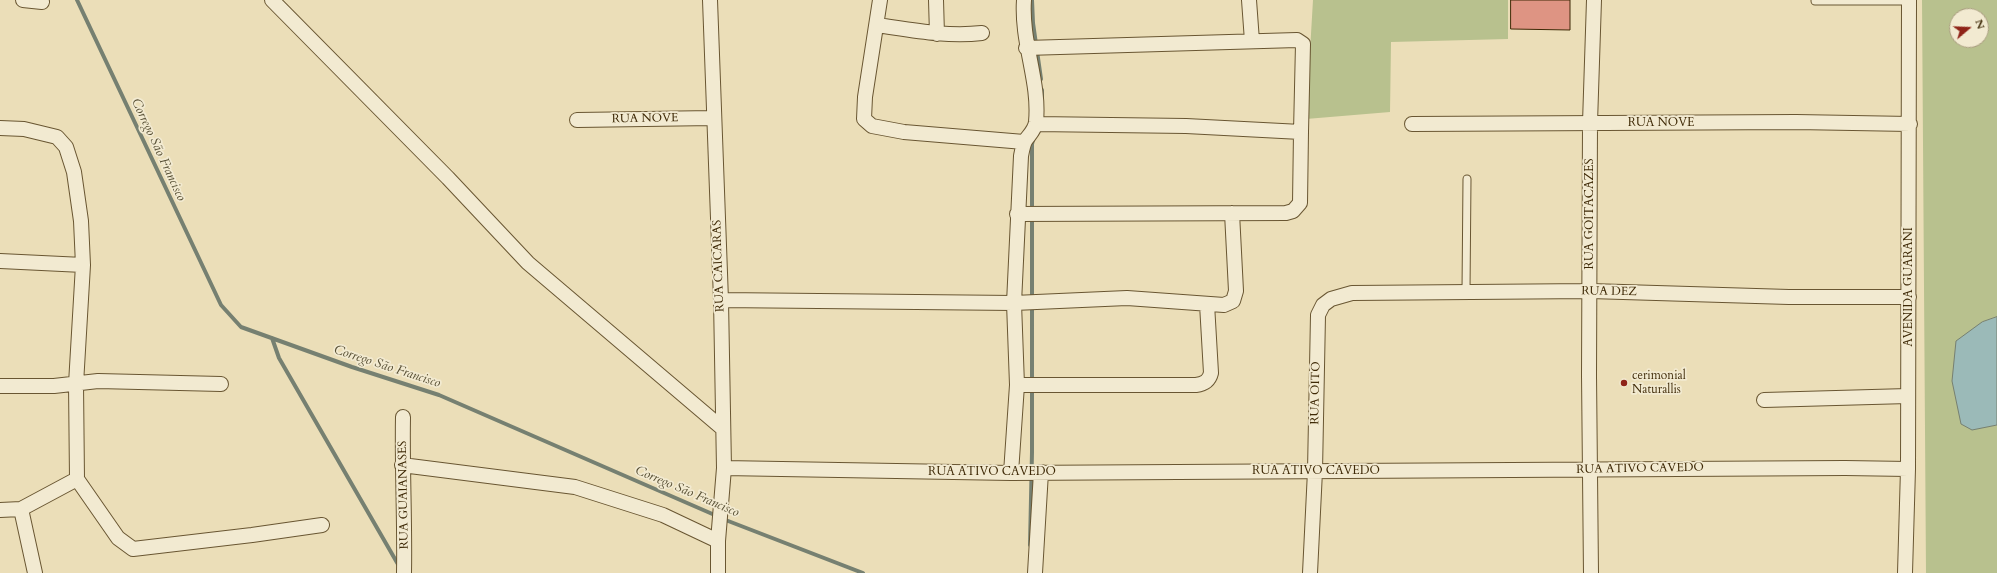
<!DOCTYPE html>
<html>
<head>
<meta charset="utf-8">
<style>
  body { margin:0 }
  #map { position:relative; width:1997px; height:573px; overflow:hidden; background:#ebdeb8; font-family:Cardo,serif }
  canvas { display:block }
  .north { position:absolute; left:1949px; top:8px; width:40px; height:40px; box-sizing:border-box; background:#f2ead1; border:1px solid #aa9d80; border-radius:50%; rotate:71deg; font-size:11px; font-weight:700; line-height:16px; text-align:center; color:#3e2906 }
  .north::after { content:''; display:block; margin:auto; width:14px; height:18px; background:#8f2418; clip-path:polygon(50% 0,100% 100%,50% 72%,0 100%) }
</style>
</head>
<body>
<div id="map">
<canvas width="1997" height="573"></canvas>
<div class="north">N</div>
</div>
<script>
const c = document.querySelector('canvas').getContext('2d');
c.lineJoin = 'round';
function fill(path, color) {
  c.fillStyle = color;
  c.fill(path, 'evenodd');
}
function trace(path, color, width, dash) {
  c.strokeStyle = color;
  c.lineWidth = width;
  c.lineCap = dash ? 'butt' : 'round';
  c.setLineDash(dash || []);
  c.stroke(path);
}
function label(font, color, halo, rows, align = 'center') {
  c.font = font + ' Cardo,serif';
  c.lineWidth = 3.5;
  c.setLineDash([]);
  c.textBaseline = 'middle';
  c.strokeStyle = halo;
  c.fillStyle = color;
  for (const [text, x, y, turn = 0] of rows) {
    c.save();
    c.translate(x, y);
    c.rotate((+turn || 0) * Math.PI / 180);
    c.textAlign = isNaN(turn) ? turn : align;
    if (halo) c.strokeText(text, 0, 0);
    c.fillText(text, 0, 0);
    c.restore();
  }
}
fill(new Path2D(`
  M 1313,0 L 1508,0 L 1508,39 L 1391,42 L 1390,112 L 1306,119 Z
  M 1922,0 L 1997,0 L 1997,317 L 1982,322 L 1995,426 L 1997,425 L 1997,573 L 1926,573 ZM 1957,16 L 1981,16 L 1981,40 L 1957,40 Z`), '#b8c18e');
const water = new Path2D(`
  M 1997,317 L 1997,425 L 1972,430 L 1961,424 L 1952,381 L 1956,341 L 1982,322 Z`);
fill(water, '#9bbab8');
trace(water, '#768071', 1);
trace(new Path2D(`
  M 77,0 L 221,305 L 241,327 L 352,367 L 439,395 L 717,516
  M 1032,0 L 1033,23 L 1041,79
  M 1042,90 L 1042,105
  M 272,338 L 279,358 L 399,566
  M 723,519 L 863,573
  M 1030,545 L 1032,452 L 1032,144 L 1033,140`), '#768071', 4);
const building = new Path2D(`
  M 1511,0 L 1570,0 L 1570,30 L 1511,29 Z`);
fill(building, '#de9483');
trace(building, '#3e2906', 1);
const service = new Path2D(`
  M 1815,1 L 1909,1
  M 1466,291 L 1467,179`);
const minor = new Path2D(`
  M 23,0 L 42,2
  M 272,0 L 448,178 L 528,263 L 722,428
  M 710,0 L 721,300 L 724,468 L 718,541 L 718,573
  M 880,0 L 865,97 L 864,119 L 872,126 L 904,132 L 1024,142
  M 936,0 L 937,34
  M 1249,0 L 1252,41
  M 877,25 C 912,30 946,37 982,33
  M 1026,48 L 1297,40 L 1303,44 L 1301,132
  M 577,120 L 713,118
  M 1412,124 L 1796,122 L 1910,124
  M 0,128 L 24,129 L 57,137 L 66,147 L 74,172 L 81,221 L 83,265 L 76,384 L 77,479 L 21,509 L 0,510
  M 1017,214 L 1286,213 L 1293,211 L 1300,203 L 1301,132 L 1186,126 L 1036,124
  M 0,261 L 83,265
  M 721,300 L 1014,303 L 1127,298 L 1224,305 L 1233,301 L 1236,291 L 1232,213
  M 1017,385 L 1196,385 C 1204,384 1209,381 1211,373 L 1207,304
  M 0,386 L 54,386 L 98,381 L 221,384
  M 1764,400 L 1908,396
  M 403,417 C 402,469 405,521 404,573
  M 402,465 L 575,487 L 663,515 L 718,541
  M 724,468 L 1011,473 L 1845,468 L 1908,469
  M 1011,473 L 1017,385 L 1014,303 L 1021,156 C 1022,151 1023,145 1025,141 C 1029,135 1035,130 1036,122 C 1040,81 1021,43 1024,0
  M 77,479 L 118,538 L 133,549 L 252,535 L 322,525
  M 21,509 L 35,573
  M 1035,573 L 1041,472
  M 1310,573 L 1315,471 L 1318,315 L 1323,305 L 1331,299 L 1352,293 L 1590,291 L 1789,297 L 1909,297
  M 1591,573 L 1589,375 L 1590,123 L 1594,0
  M 1905,573 L 1908,469 L 1909,0`);
trace(service, '#695632', 9);
trace(minor, '#695632', 16);
trace(service, '#f2ead1', 7);
trace(minor, '#f2ead1', 14);
for (const [x, y, r, color] of [
  [1624,383,4,"#8f2418"]
]) {
  const dot = new Path2D();
  dot.arc(x, y, r, 0, 2 * Math.PI);
  c.fillStyle = color;
  c.fill(dot);
  trace(dot, '#f2ead1', 1.5);
}
label('12px', '#3e2906', '#f2ead1', [
  ["RUA NOVE",645,119,-1],
  ["RUA NOVE",1661,123],
  ["RUA GOITACAZES",1590,214,-90],
  ["RUA CAICARAS",719,266,-92],
  ["AVENIDA GUARANI",1909,287,-90],
  ["RUA DEZ",1609,292,1],
  ["RUA OITO",1316,393,-89],
  ["RUA ATIVO CAVEDO",1640,469,-1],
  ["RUA ATIVO CAVEDO",1316,471],
  ["RUA ATIVO CAVEDO",992,472],
  ["RUA GUAIANASES",404,495,-91]
]);
label('12px', '#3e2906', '#f2ead1', [
  ["cerimonial",1632,376],
  ["Naturallis",1632,390]
], 'left');
label('italic 13px', '#554d32', '#f2ead1', [
  ["Corrego São Francisco",158,150,65],
  ["Corrego São Francisco",387,367,18],
  ["Corrego São Francisco",687,492,23]
]);
</script>
</body>
</html>
